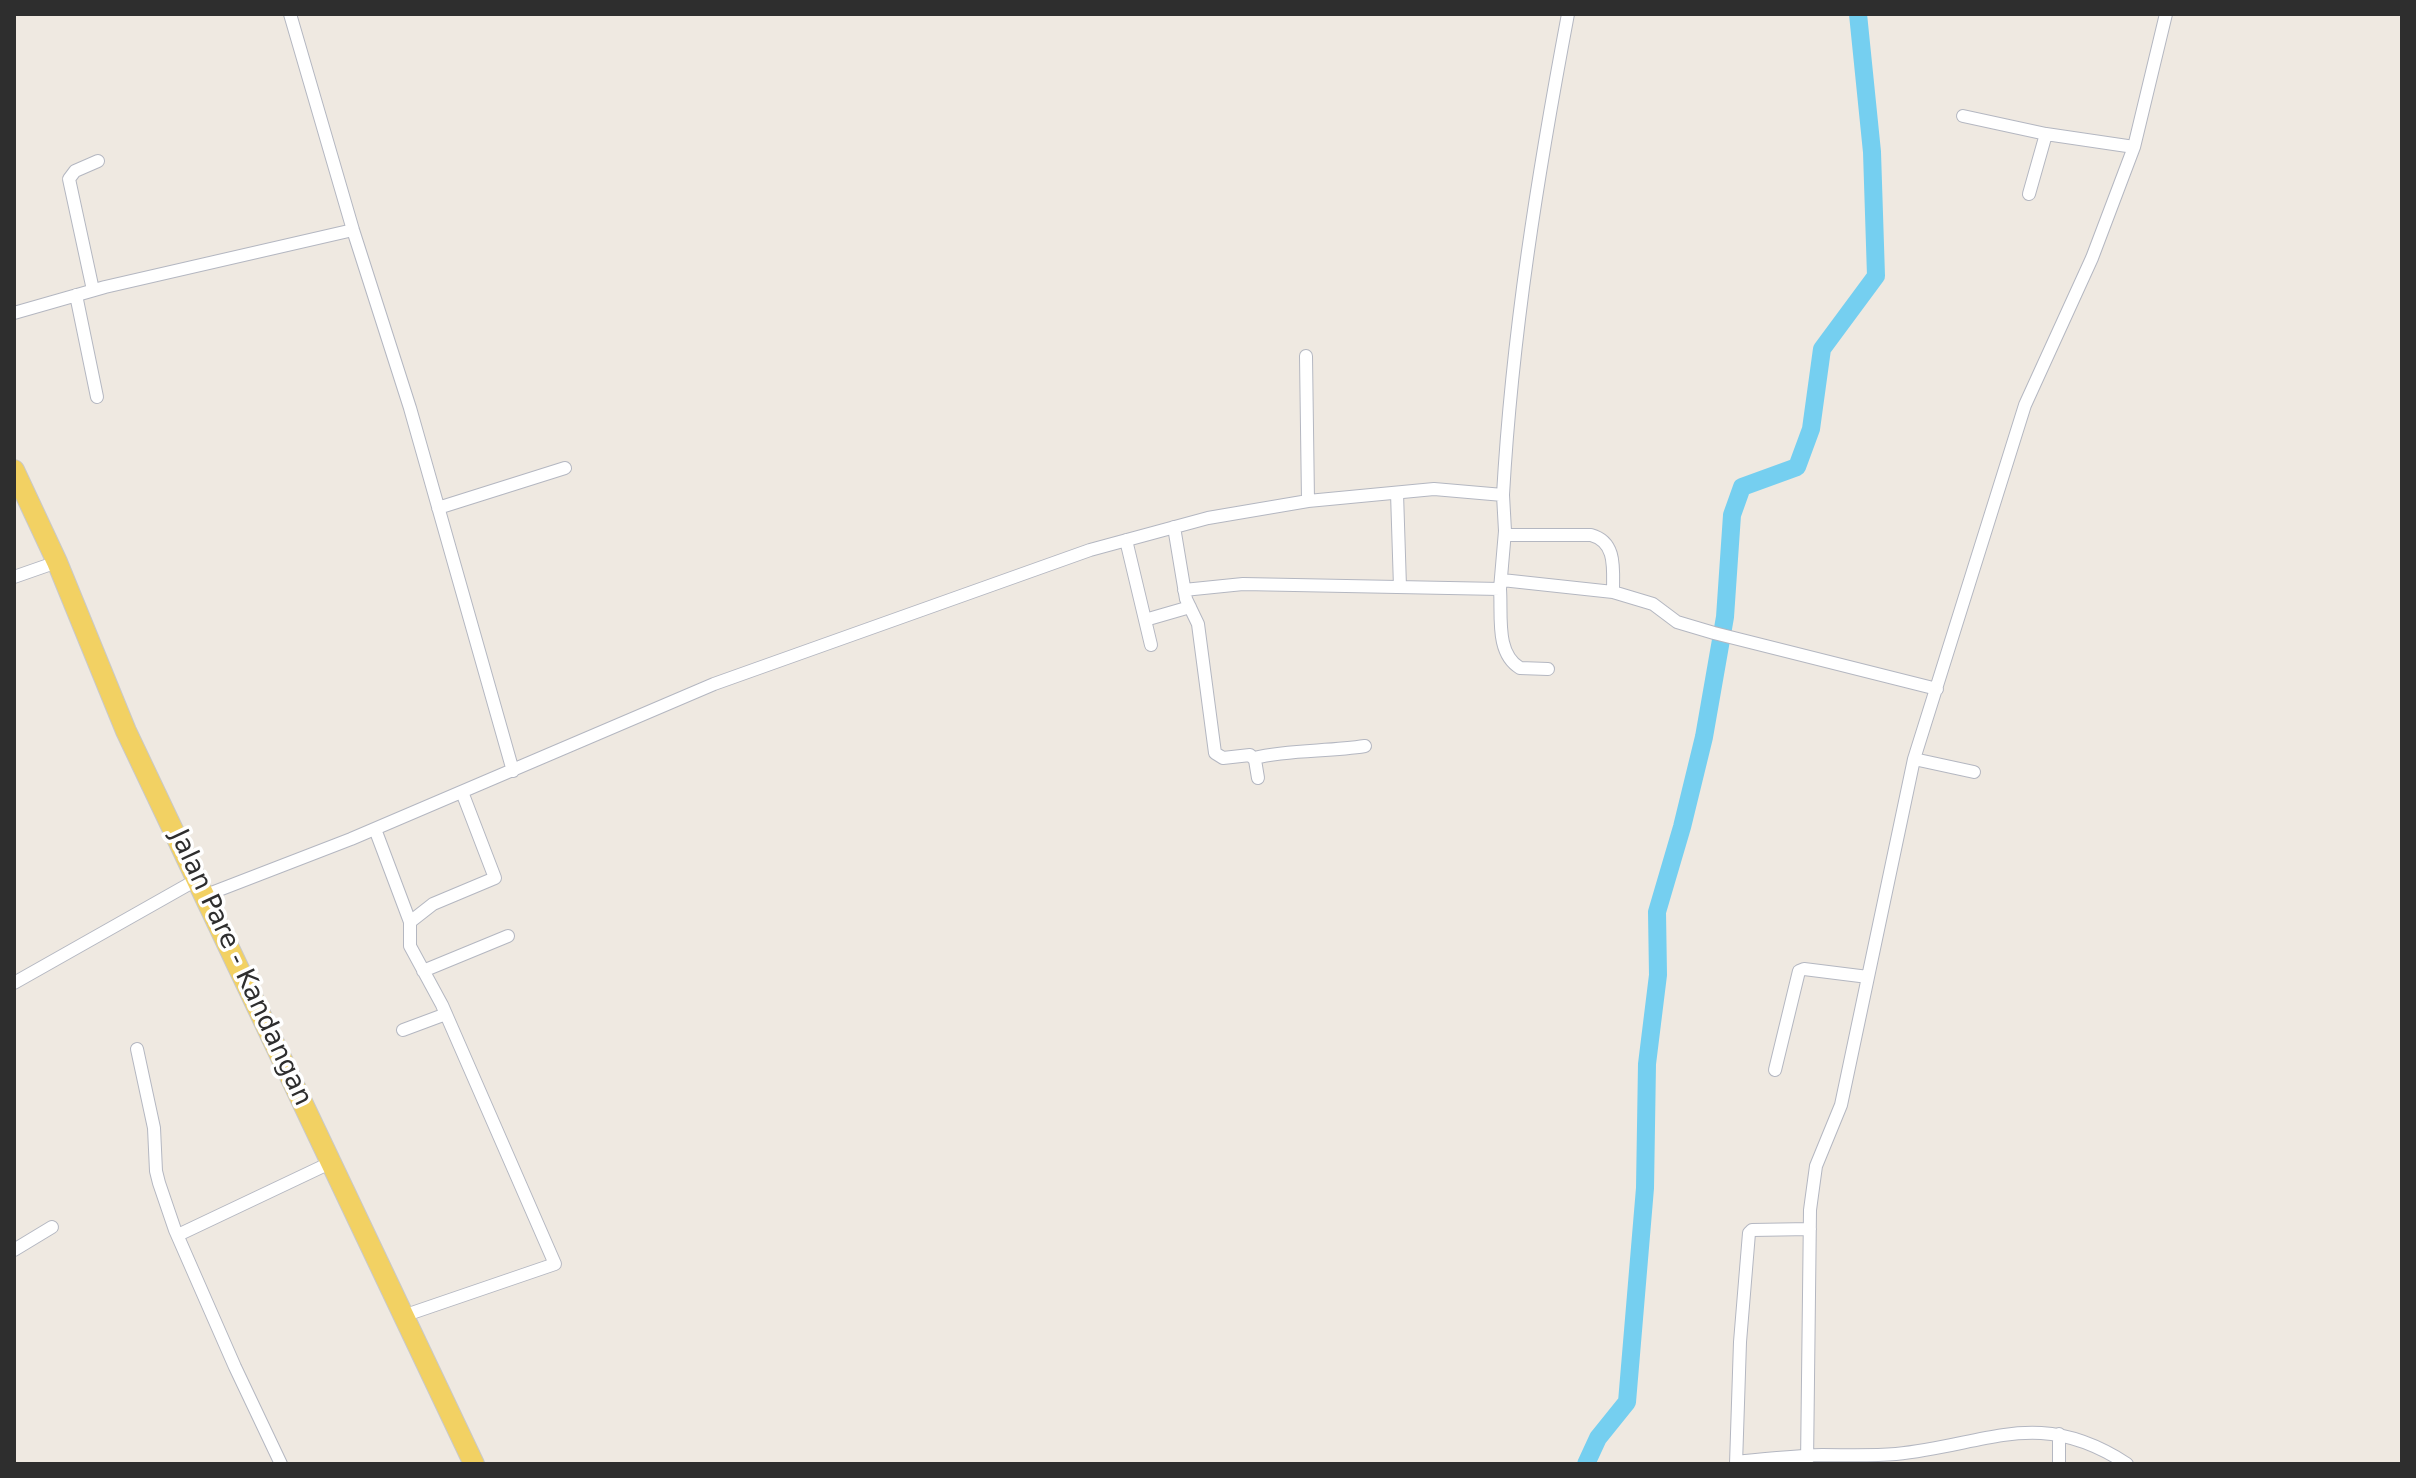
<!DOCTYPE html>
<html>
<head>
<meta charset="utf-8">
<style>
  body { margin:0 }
  #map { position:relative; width:2416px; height:1478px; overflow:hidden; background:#efe9e1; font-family:"DejaVu Sans",sans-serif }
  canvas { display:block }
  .frame { position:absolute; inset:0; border:16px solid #2e2e2e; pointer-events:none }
</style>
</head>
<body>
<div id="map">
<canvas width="2416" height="1478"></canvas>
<div class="frame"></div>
</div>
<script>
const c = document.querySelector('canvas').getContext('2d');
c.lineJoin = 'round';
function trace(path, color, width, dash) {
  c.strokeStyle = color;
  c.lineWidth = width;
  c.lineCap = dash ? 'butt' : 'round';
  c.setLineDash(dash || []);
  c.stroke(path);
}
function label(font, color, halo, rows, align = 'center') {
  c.font = font + ' "DejaVu Sans",sans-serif';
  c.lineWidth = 7;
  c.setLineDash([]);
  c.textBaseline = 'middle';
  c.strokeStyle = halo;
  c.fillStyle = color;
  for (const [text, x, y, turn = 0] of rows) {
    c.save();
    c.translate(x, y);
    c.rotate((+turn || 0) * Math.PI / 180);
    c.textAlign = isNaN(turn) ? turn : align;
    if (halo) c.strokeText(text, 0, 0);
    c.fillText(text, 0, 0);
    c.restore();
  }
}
trace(new Path2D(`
  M 1586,1464 L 1598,1438 L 1627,1402 L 1645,1188 L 1647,1064 L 1658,975 L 1657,912 L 1682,827 L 1704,737 L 1725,617 L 1732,515 L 1742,487 L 1797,467 L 1811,429 L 1822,349 L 1876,276 L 1872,152 L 1858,14`), '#75cff0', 18);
const minor = new Path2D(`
  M 290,14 L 353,230 L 410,408 L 513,771
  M 1963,116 L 2046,134 L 2134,147
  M 2029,194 L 2046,134
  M 93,290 L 69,179 L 75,171 L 98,161
  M 76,295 L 97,397
  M 14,313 L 105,287 L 353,230
  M 1306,356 L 1308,501
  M 1397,493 L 1400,587
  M 438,508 L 565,468
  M 1174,527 L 1186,599 L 1198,624 L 1215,753 L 1223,758 L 1250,755 L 1255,760 L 1258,778
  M 1505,535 L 1591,535 C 1617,542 1613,569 1613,592
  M 1126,540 L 1151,645
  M 14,577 L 57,562
  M 1502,580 L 1613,592 L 1653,604 L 1677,622 L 1714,633 L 1937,689
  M 1500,589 C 1502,615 1495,653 1520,668 L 1548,669
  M 1184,590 L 1243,584 L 1500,589 L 1505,531 L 1503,495
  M 1145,620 L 1190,607
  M 1254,758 C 1290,749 1328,752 1365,746
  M 1914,759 L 1974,772
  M 375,829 L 410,922
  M 206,895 L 351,839 L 714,684 L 1090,550 L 1208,518 L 1308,501 L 1434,489 L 1503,495 C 1512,334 1538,173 1568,14
  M 423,971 L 508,936
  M 14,983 L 198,879
  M 403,1030 L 446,1014
  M 137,1049 L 154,1128 L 156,1171 L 159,1183 L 175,1230 L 235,1367 L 281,1464
  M 1775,1070 L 1799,971 L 1804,969 L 1868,977
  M 178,1235 L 332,1162
  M 14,1250 L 52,1227
  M 403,1316 L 555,1264 L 442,1005 L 410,946 L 410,922 L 433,904 L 495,878 L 462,792
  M 1736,1462 C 1765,1459 1793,1456 1822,1455 C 1847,1455 1871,1456 1896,1454 C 1988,1445 2038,1406 2127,1464
  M 1736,1464 L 1740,1342 L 1749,1233 L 1752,1230 L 1810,1229
  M 1807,1464 L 1810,1210 L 1816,1166 L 1841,1105 L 1914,759 L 2025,405 L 2092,258 L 2134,147 L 2166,14
  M 2059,1464 L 2059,1434`);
const primary = new Path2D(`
  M 14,470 L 57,562 L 126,731 L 474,1464`);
trace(minor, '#b4b7c1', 14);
trace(primary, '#c9c9c9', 22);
trace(minor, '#fff', 12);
trace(primary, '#f2d163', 20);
label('26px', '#2e2e2e', '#fff', [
  ["Jalan Pare - Kandangan",240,968,65]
]);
</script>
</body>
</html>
